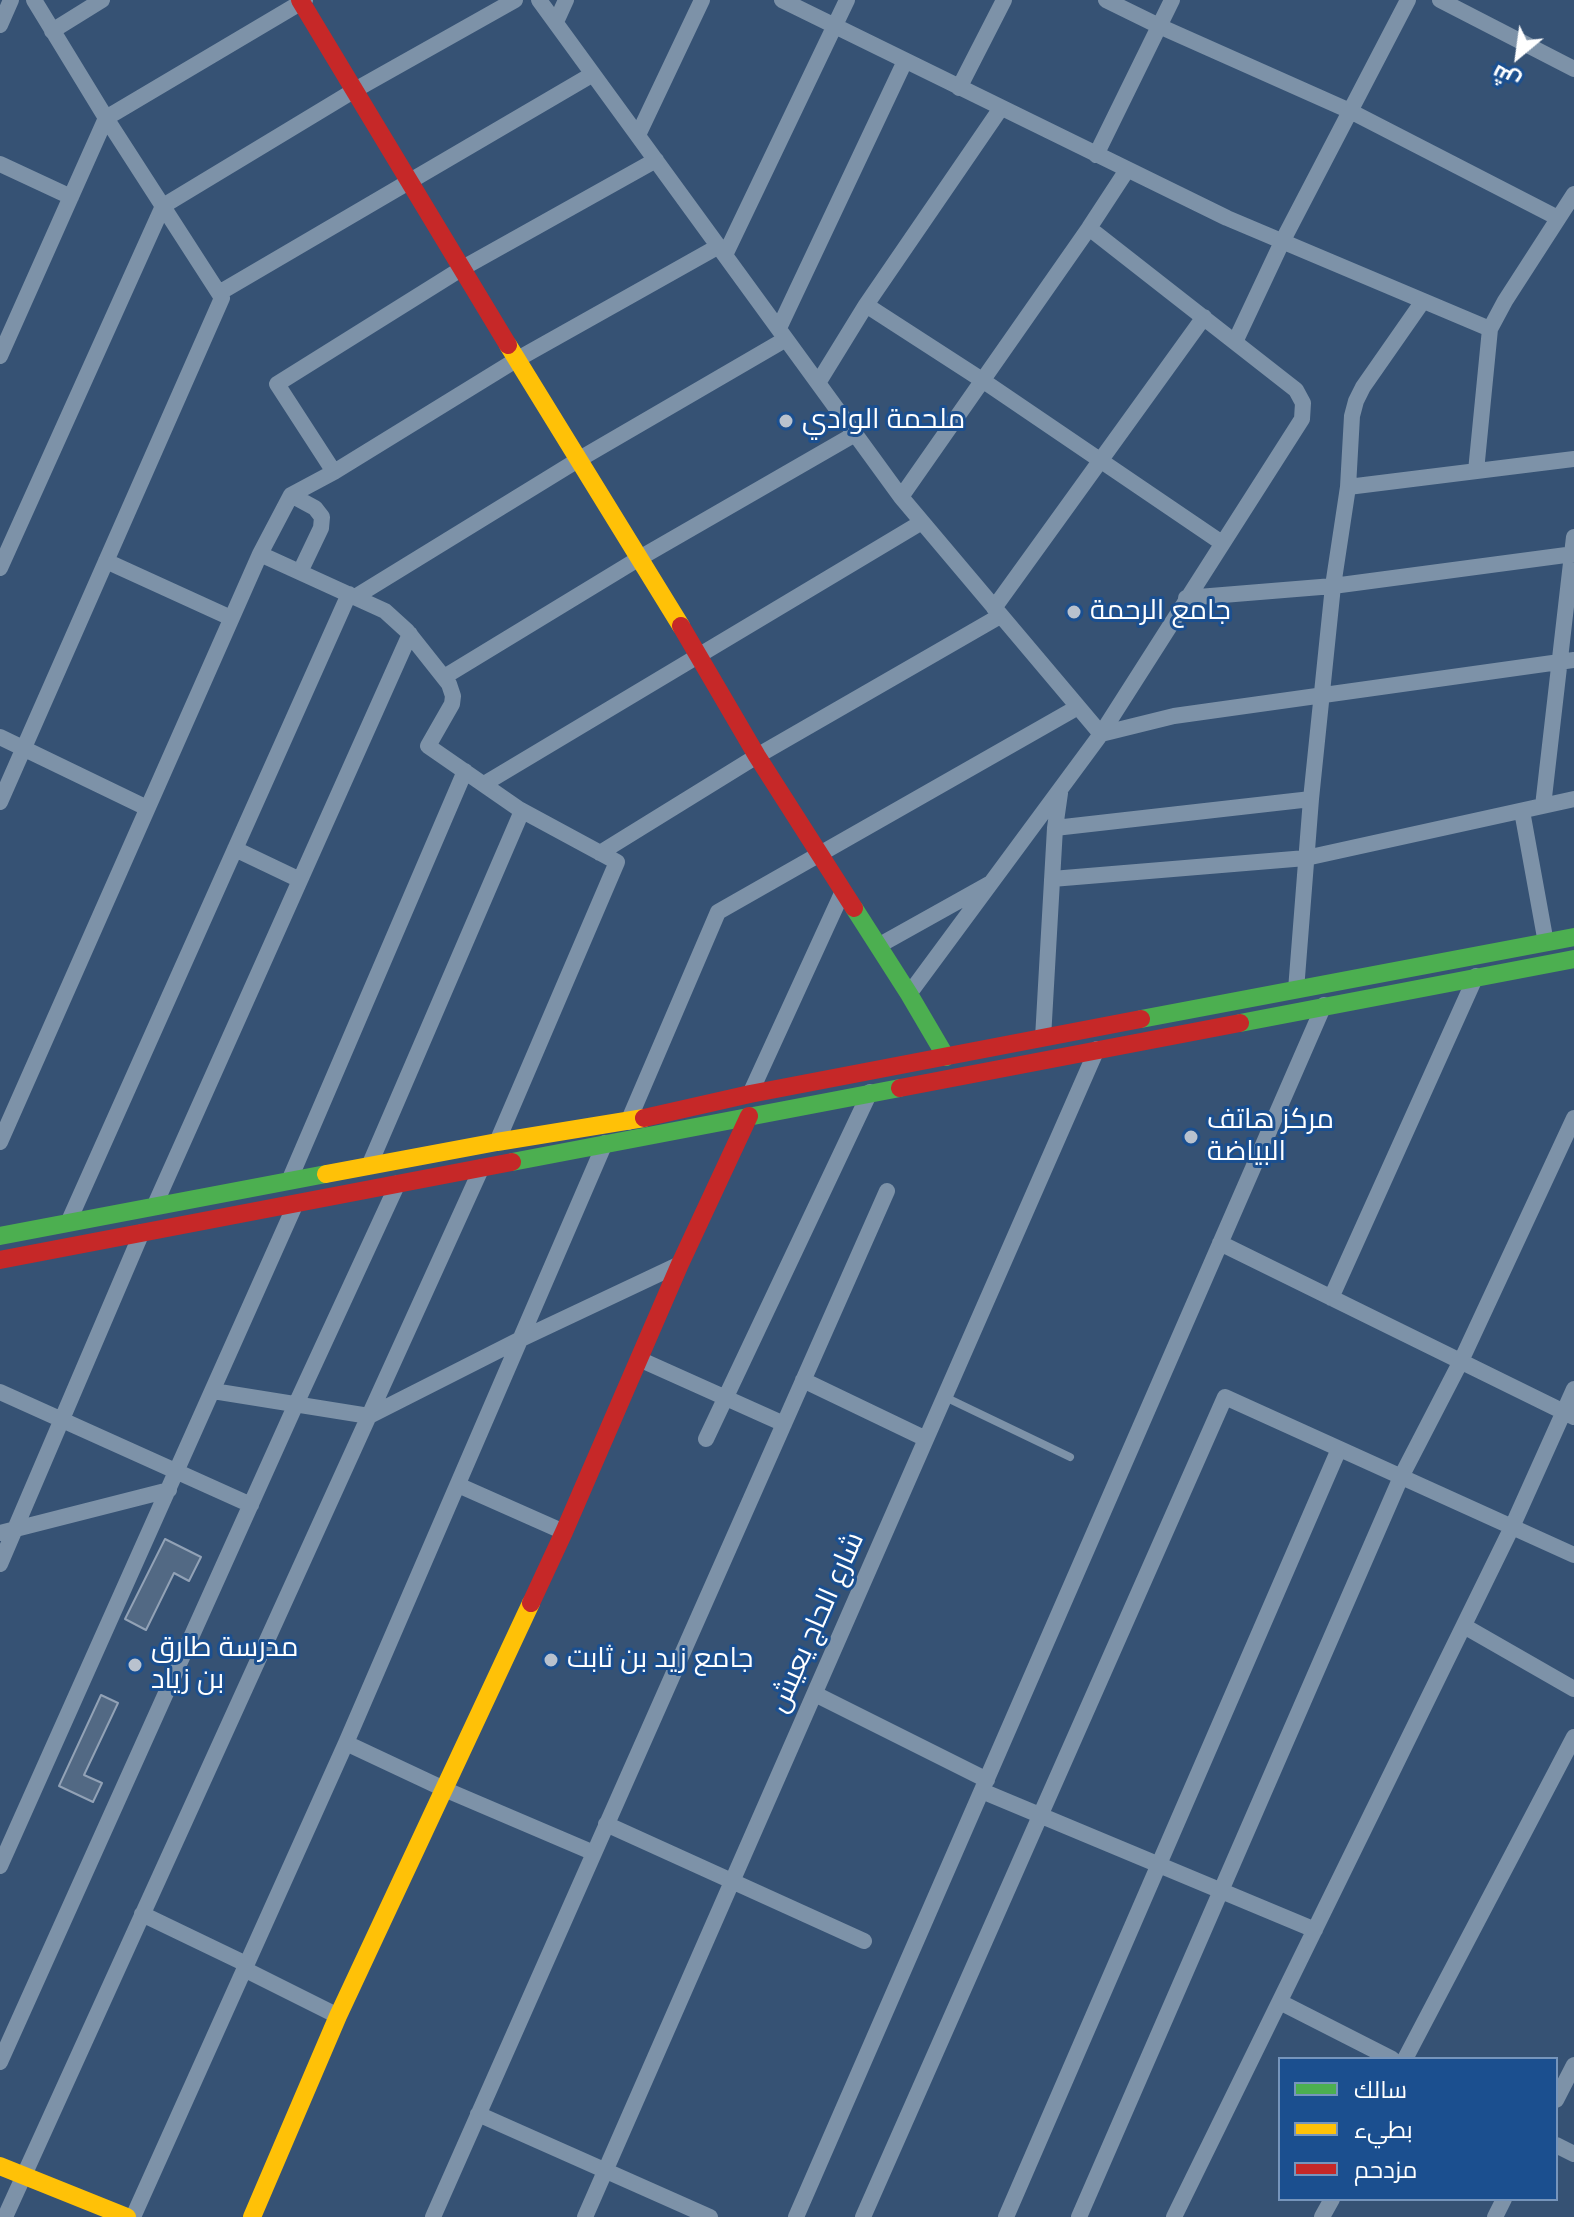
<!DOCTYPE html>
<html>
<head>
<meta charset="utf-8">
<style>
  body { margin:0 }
  #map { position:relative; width:1574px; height:2217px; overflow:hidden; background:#365274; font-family:"Nunito Sans",Cairo,sans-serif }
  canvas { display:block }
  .legend { position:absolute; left:1278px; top:2057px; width:280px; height:144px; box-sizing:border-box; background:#1b4f8f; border:2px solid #7695bc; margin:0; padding:10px 14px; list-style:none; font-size:24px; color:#fff }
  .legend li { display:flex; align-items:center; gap:16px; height:40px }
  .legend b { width:40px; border:2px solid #7695bc }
  .north { position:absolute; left:1478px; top:16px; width:80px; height:80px; -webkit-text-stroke:6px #1b4f8f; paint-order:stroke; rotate:209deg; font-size:22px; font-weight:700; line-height:32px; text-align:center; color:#fff }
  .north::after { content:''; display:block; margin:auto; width:28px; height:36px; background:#fff; clip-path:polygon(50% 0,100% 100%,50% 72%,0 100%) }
</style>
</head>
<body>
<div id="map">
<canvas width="1574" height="2217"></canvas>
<ul class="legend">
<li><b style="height:10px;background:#4caf50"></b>سالك</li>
<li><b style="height:10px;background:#ffc107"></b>بطيء</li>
<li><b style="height:10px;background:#c62828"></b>مزدحم</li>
</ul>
<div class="north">ش</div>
</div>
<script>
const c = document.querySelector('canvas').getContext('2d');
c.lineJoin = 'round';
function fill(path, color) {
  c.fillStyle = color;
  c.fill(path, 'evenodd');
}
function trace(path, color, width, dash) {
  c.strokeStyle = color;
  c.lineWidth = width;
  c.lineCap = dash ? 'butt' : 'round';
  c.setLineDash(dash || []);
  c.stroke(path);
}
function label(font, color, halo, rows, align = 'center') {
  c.font = font + ' "Nunito Sans",Cairo,sans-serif';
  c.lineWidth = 6;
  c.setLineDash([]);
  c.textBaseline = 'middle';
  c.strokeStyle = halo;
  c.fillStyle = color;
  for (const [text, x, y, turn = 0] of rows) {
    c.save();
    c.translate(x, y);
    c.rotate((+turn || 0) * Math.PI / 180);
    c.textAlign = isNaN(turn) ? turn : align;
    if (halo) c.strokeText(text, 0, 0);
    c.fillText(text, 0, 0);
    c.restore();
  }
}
const building = new Path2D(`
  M 165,1539 L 201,1557 L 189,1581 L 174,1573 L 146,1630 L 125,1619 Z
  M 101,1695 L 118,1703 L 84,1775 L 102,1783 L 93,1802 L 59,1786 Z`);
fill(building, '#526984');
trace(building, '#92a2b6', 2);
trace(new Path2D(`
  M 945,1397 L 1070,1457`), '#7d92a8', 8);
trace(new Path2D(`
  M 539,0 L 901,497 L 1101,734 L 1174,716 L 1574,660
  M 782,0 L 1227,218 L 1490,329
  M 1106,0 L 1159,26 L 1350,111 L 1558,218
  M 1440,0 L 1574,69
  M 556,22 L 566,0
  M 0,25 L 11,0
  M 52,31 L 102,0
  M 959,88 L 1004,0
  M 638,135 L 702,0
  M 1096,155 L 1172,0
  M 0,164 L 71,197
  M 725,255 L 847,0
  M 219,293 L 593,74
  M 866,305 L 982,380 L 1222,543
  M 779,328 L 905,61
  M 1235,342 L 1282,242 L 1408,0
  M 0,356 L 106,118 L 305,0
  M 818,383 L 866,305 L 1001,108
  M 1476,471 L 1490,329 L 1505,301 L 1574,194
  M 334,472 L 277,384 L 461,269 L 656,160
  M 1348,487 L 1574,459
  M 291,495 L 315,508 L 322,517 L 321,528 L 300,572
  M 901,497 L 1089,228 L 1127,170
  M 260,554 L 385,611 L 407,631 L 449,684 L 453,696 L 452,704 L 428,746 L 519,809 L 617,862 L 497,1142
  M 106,561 L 231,618
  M 0,568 L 163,206 L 355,90 L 515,0
  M 355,597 L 578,460 L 786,339
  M 1186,598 L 1333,586 L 1574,554
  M 994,608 L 1204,317
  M 444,677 L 638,559 L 855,434
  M 0,737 L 147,808
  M 484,784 L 922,522
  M 0,802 L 222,298 L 106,118 L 34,0
  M 1543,806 L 1574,537
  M 1522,811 L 1546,943
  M 1055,828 L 1311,799
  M 235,849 L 300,880
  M 600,853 L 757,756 L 1000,616
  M 1052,879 L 1306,858 L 1574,799
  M 878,946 L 989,884
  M 1296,990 L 1311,799 L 1333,586 L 1348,487 L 1352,416 L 1356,401 L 1363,387 L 1423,301
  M 909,994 L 1101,734 L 1302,419 L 1303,403 L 1296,390 L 1089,228
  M 1043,1038 L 1055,828 L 1060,793
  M 750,1094 L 843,891
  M 628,1122 L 718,912 L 1078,707
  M 0,1142 L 260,554 L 291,495 L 334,472 L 516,360 L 719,246
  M 369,1166 L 522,811
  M 289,1181 L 465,771
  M 154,1207 L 410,634
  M 68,1223 L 349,594
  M 1220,1243 L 1574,1417
  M 1331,1298 L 1476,976
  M 639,1359 L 784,1424
  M 803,1380 L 926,1439
  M 213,1391 L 369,1416 L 521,1339 L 680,1264
  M 0,1392 L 251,1505
  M 706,1439 L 870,1092
  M 458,1485 L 564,1532
  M 0,1533 L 169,1490
  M 0,1564 L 142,1232
  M 1464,1626 L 1574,1689
  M 815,1694 L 987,1780
  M 346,1743 L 444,1789 L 594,1853
  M 982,1791 L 1315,1930
  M 606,1824 L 864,1941
  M 0,1866 L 296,1203
  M 142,1914 L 246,1964
  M 244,1969 L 338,2016
  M 1280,2002 L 1392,2059
  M 1405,2059 L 1574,1737
  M 0,2062 L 296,1404 L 398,1183
  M 1556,2100 L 1574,2065
  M 478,2114 L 710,2217
  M 1556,2145 L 1574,2154
  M 5,2217 L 482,1167
  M 133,2217 L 346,1743 L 605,1143
  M 433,2217 L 887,1191
  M 585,2217 L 1097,1049
  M 796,2217 L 1324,1005
  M 863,2217 L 1225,1397 L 1574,1555
  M 1006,2217 L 1339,1449
  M 1079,2217 L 1401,1477 L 1461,1361 L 1574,1118
  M 1174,2217 L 1512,1527 L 1574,1389
  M 1322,2217 L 1332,2199
  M 1495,2217 L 1504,2199`), '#7d92a8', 16);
trace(new Path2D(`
  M 854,908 L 909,994 L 946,1057
  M 1141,1019 L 1574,937
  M 1240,1023 L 1574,959
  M 512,1162 L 900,1088
  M 0,1236 L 326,1174`), '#4caf50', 18);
trace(new Path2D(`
  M 508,345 L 681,626
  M 326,1174 L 497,1142 L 644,1118
  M 0,2166 L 127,2217
  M 252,2217 L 338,2016 L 531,1603`), '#ffc107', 18);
trace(new Path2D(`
  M 300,0 L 508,345
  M 681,626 L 757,756 L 854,908
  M 900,1088 L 1240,1023
  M 644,1118 L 750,1094 L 1141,1019
  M 0,1260 L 512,1162
  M 531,1603 L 564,1532 L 680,1264 L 749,1116`), '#c62828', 18);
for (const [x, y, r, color] of [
  [786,421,8,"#b9c2ce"],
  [1074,612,8,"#b9c2ce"],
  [1191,1137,8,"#b9c2ce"],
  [551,1660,8,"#b9c2ce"],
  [135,1665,8,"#b9c2ce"]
]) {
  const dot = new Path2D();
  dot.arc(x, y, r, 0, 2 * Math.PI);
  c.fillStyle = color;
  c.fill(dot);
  trace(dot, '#1b4f8f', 3);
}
label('28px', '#fff', '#1b4f8f', [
  ["ملحمة الوادي",802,421],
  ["جامع الرحمة",1090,612],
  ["مركز هاتف",1207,1121],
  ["البياضة",1207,1153],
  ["مدرسة طارق",151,1649],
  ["بن زياد",151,1681],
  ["جامع زيد بن ثابت",567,1660]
], 'left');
label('28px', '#fff', '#1b4f8f', [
  ["شارع الحاج يعيش",818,1623,-66]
]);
</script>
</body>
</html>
